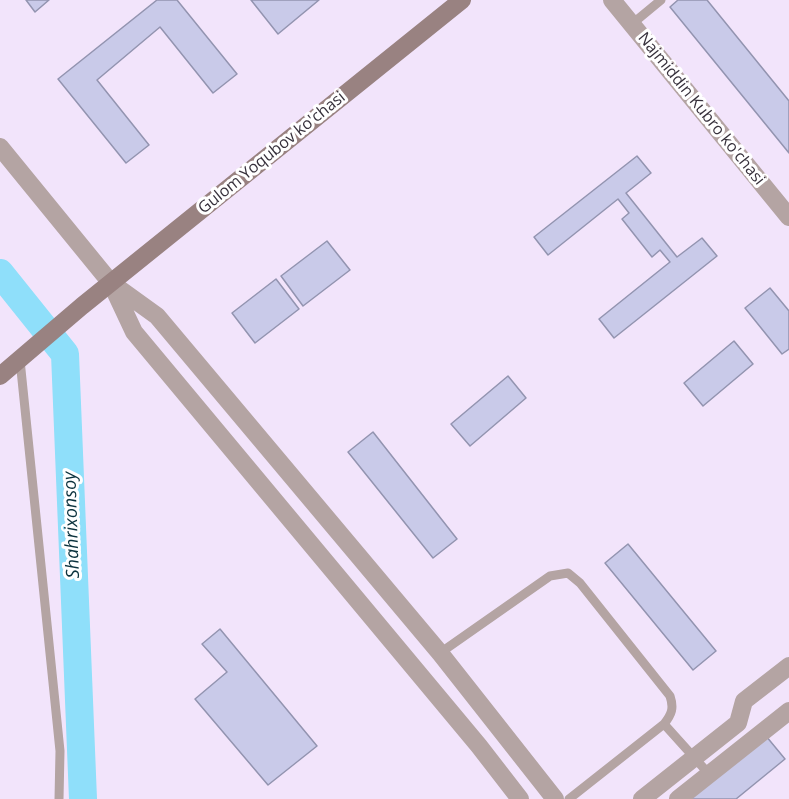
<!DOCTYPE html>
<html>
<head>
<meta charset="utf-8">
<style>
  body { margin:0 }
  canvas { display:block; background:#f2e4fb }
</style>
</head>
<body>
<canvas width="789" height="799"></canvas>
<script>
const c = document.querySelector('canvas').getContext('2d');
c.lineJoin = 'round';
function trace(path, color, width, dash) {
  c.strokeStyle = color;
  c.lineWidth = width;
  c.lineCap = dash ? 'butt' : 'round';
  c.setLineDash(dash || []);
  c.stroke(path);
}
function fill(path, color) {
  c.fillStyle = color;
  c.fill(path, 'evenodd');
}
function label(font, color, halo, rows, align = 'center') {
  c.font = font + ' "Open Sans",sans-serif';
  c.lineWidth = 6;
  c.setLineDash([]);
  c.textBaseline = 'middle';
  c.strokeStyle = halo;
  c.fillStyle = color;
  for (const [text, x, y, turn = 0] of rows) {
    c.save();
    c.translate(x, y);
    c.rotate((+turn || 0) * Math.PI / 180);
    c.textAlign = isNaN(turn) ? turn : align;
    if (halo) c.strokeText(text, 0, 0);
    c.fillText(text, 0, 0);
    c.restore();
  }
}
trace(new Path2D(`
  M 0,273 L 65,354 L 83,799`), '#8fdffa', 28);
const building = new Path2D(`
  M 26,0 L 49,0 L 35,12 Z
  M 157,0 L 177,0 L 237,74 L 213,93 L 160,27 L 97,80 L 149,145 L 126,163 L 58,79 Z
  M 251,0 L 319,0 L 278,34 Z
  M 678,0 L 707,0 L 789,101 L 789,153 L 670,7 Z
  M 637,156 L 651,173 L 626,193 L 677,257 L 702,238 L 717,256 L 614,338 L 599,319 L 670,262 L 660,250 L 652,257 L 622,219 L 629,213 L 618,199 L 548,255 L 534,237 Z
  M 327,241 L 350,270 L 303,306 L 281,276 Z
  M 276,279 L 299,309 L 255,343 L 232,313 Z
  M 770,288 L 789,311 L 789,349 L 782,354 L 745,308 Z
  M 734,341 L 753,364 L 703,406 L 684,383 Z
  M 508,376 L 526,398 L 470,446 L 451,424 Z
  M 373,432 L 457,539 L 433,558 L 348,452 Z
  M 628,544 L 716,651 L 693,670 L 605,563 Z
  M 220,629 L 317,746 L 268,785 L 195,699 L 227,672 L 202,644 Z
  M 766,736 L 785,759 L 736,799 L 689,799 Z`);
fill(building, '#c9cae9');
trace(building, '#9394b0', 1.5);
trace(new Path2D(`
  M 632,24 L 661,0
  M 20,360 L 60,751 L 59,799
  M 440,653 L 550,576 L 568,573 L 580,583 L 670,696 C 674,708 672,714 664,724 L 569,799
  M 664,724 L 709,774`), '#b4a4a3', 9);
trace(new Path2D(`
  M 612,0 L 789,217
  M 0,147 L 111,283 L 134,332 L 479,746 L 520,799
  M 114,285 L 157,316 L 440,653 L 555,799
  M 642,799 L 738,723 L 744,701 L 789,666
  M 678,799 L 789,711`), '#b4a4a3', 18);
trace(new Path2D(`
  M 0,376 L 82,306 L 462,0`), '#998281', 18);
label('16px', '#36303b', '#fff', [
  ["Najmiddin Kubro ko'chasi",701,109,51],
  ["Gulom Yoqubov ko'chasi",272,153,-39]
]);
label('italic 18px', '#0b323d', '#fff', [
  ["Shahrixonsoy",72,525,-92]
]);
</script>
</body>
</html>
